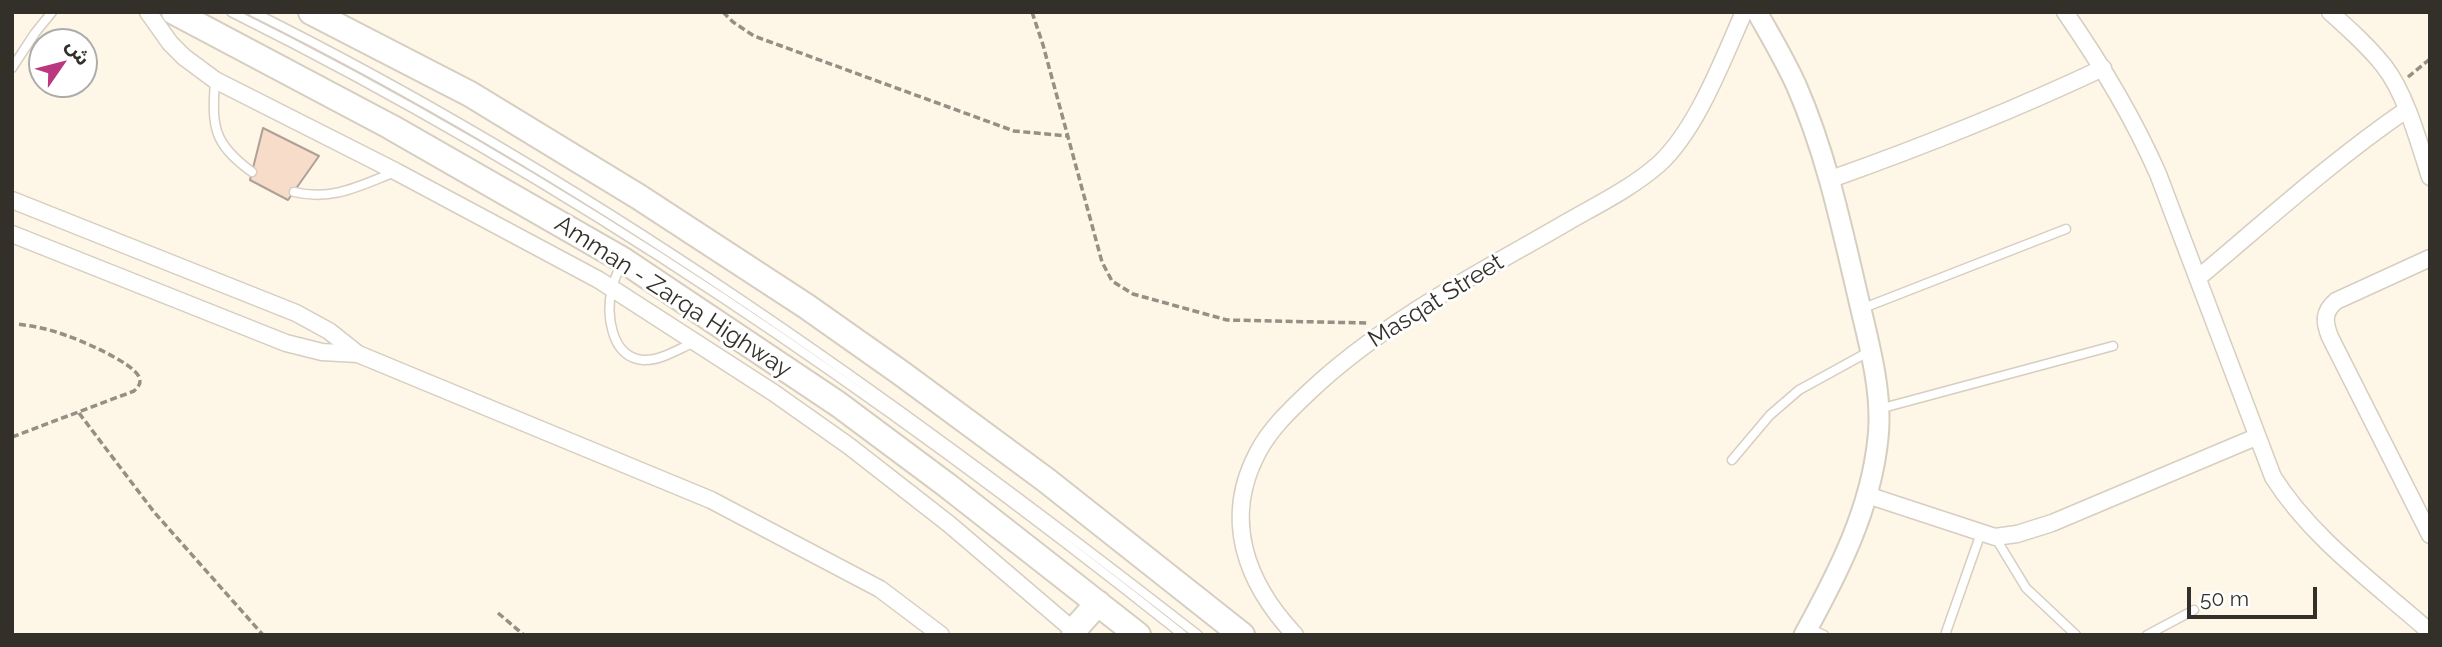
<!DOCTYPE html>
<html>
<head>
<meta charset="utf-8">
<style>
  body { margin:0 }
  #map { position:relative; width:2442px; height:647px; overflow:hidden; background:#fef6e7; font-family:Raleway,"Noto Sans Arabic",sans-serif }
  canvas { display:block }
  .frame { position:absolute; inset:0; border:14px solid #33302a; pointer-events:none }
  .north { position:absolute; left:28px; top:28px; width:70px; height:70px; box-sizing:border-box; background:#fff; border:2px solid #adacaa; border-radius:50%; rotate:55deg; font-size:19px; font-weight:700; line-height:28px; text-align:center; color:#33302a }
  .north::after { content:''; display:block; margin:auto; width:24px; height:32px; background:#bb3880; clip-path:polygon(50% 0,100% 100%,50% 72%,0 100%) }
  .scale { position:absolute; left:2187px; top:587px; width:130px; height:32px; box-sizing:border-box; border:4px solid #33302a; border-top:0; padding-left:9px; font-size:21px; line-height:24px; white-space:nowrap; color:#33302a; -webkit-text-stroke:5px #fff; paint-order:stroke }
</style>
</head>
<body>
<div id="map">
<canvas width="2442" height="647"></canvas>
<div class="frame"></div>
<div class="north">ش</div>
<div class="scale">50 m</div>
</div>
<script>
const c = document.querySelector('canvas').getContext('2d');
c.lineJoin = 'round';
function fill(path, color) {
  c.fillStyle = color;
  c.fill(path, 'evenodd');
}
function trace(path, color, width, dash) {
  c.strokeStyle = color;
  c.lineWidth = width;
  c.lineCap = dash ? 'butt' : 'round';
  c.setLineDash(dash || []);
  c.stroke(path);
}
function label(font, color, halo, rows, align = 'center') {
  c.font = font + ' Raleway,sans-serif';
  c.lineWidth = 6;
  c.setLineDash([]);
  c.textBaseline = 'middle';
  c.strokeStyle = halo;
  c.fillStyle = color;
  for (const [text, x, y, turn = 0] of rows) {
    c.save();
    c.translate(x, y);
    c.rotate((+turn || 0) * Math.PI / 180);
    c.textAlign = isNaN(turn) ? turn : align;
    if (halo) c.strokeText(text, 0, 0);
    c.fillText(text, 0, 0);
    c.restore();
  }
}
const building = new Path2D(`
  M 263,128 L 319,156 L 288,200 L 250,180 Z`);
fill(building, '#f7dcca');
trace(building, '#aea097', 2);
const service = new Path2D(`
  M 231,12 C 571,181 887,399 1183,635
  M 253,12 C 591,180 901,403 1198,635
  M 12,68 L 35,33 L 52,12
  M 215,80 C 212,126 212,143 252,172
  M 294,192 C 333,201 359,186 395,172
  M 622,262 C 619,270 614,279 612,288 C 606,313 610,357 643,360 C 661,361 680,348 695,342
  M 1861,309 L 2066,229
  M 1879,409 L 2113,346
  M 1732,460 L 1770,415 L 1799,390 L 1870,351
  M 1995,537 L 2026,588 L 2076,635
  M 1808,628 L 1824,635
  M 1945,635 L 1981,533
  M 2147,635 L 2194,610`);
const minor = new Path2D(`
  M 148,12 L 170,43 L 184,57 L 215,80 L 395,171 L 599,280 L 774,393 L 849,446 L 949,524 L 1079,635
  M 2065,12 C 2101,64 2133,117 2158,174 L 2273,477 C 2312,539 2376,584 2430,632
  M 2330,12 C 2349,29 2368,46 2384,66 C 2406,94 2419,143 2430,177
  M 1831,179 C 1924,146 2014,110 2103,68
  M 12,200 L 296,313 L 329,331 L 358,354 L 711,500 L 880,589 L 941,635
  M 12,234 L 286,343 L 322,352 L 358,354
  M 2430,258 L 2336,301 C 2323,312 2324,322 2330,337 L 2430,535
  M 2198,278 C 2266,221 2333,160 2406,110
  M 1867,495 L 1995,537 L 2017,534 L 2052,523 L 2256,437
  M 1295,635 C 1246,583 1222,519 1258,452 C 1270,429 1290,410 1309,392 C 1385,320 1480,273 1569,221 C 1599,204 1633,187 1659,164 C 1697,129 1723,59 1744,12`);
const tertiary = new Path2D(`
  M 1757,12 C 1771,37 1786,62 1797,87 C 1827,156 1842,229 1859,301 C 1869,344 1883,393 1878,438 C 1871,509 1838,573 1804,635`);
const trunk = new Path2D(`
  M 174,12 L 391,127 L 623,260 L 838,404 L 948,486 L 1138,635
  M 311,12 L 470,94 L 639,197 L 806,306 L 901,373 L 1046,480 L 1242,635
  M 1074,630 L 1098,603`);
trace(service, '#d6cec0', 11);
trace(minor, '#d6cec0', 19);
trace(tertiary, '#d6cec0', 23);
trace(trunk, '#d6cec0', 28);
trace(new Path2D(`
  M 723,12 L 733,22 L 754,36 L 1014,131 L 1067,136
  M 1032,12 L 1043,45 L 1102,262 L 1112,281 L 1133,294 L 1227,320 L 1367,323
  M 2408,77 L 2430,59
  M 79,413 L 154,512 L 263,635
  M 12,437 L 134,391 C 138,387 142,383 139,377 C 133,362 76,338 59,333 C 45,328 31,326 17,324
  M 498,613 L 524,635`), '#958f85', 3.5, [7, 3.5]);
trace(service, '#fff', 8);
trace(minor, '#fff', 16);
trace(tertiary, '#fff', 19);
trace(trunk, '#fff', 24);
label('24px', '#33302a', '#fff', [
  ["Amman - Zarqa Highway",673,297,33],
  ["Masqat Street",1436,301,-32]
]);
</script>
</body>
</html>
